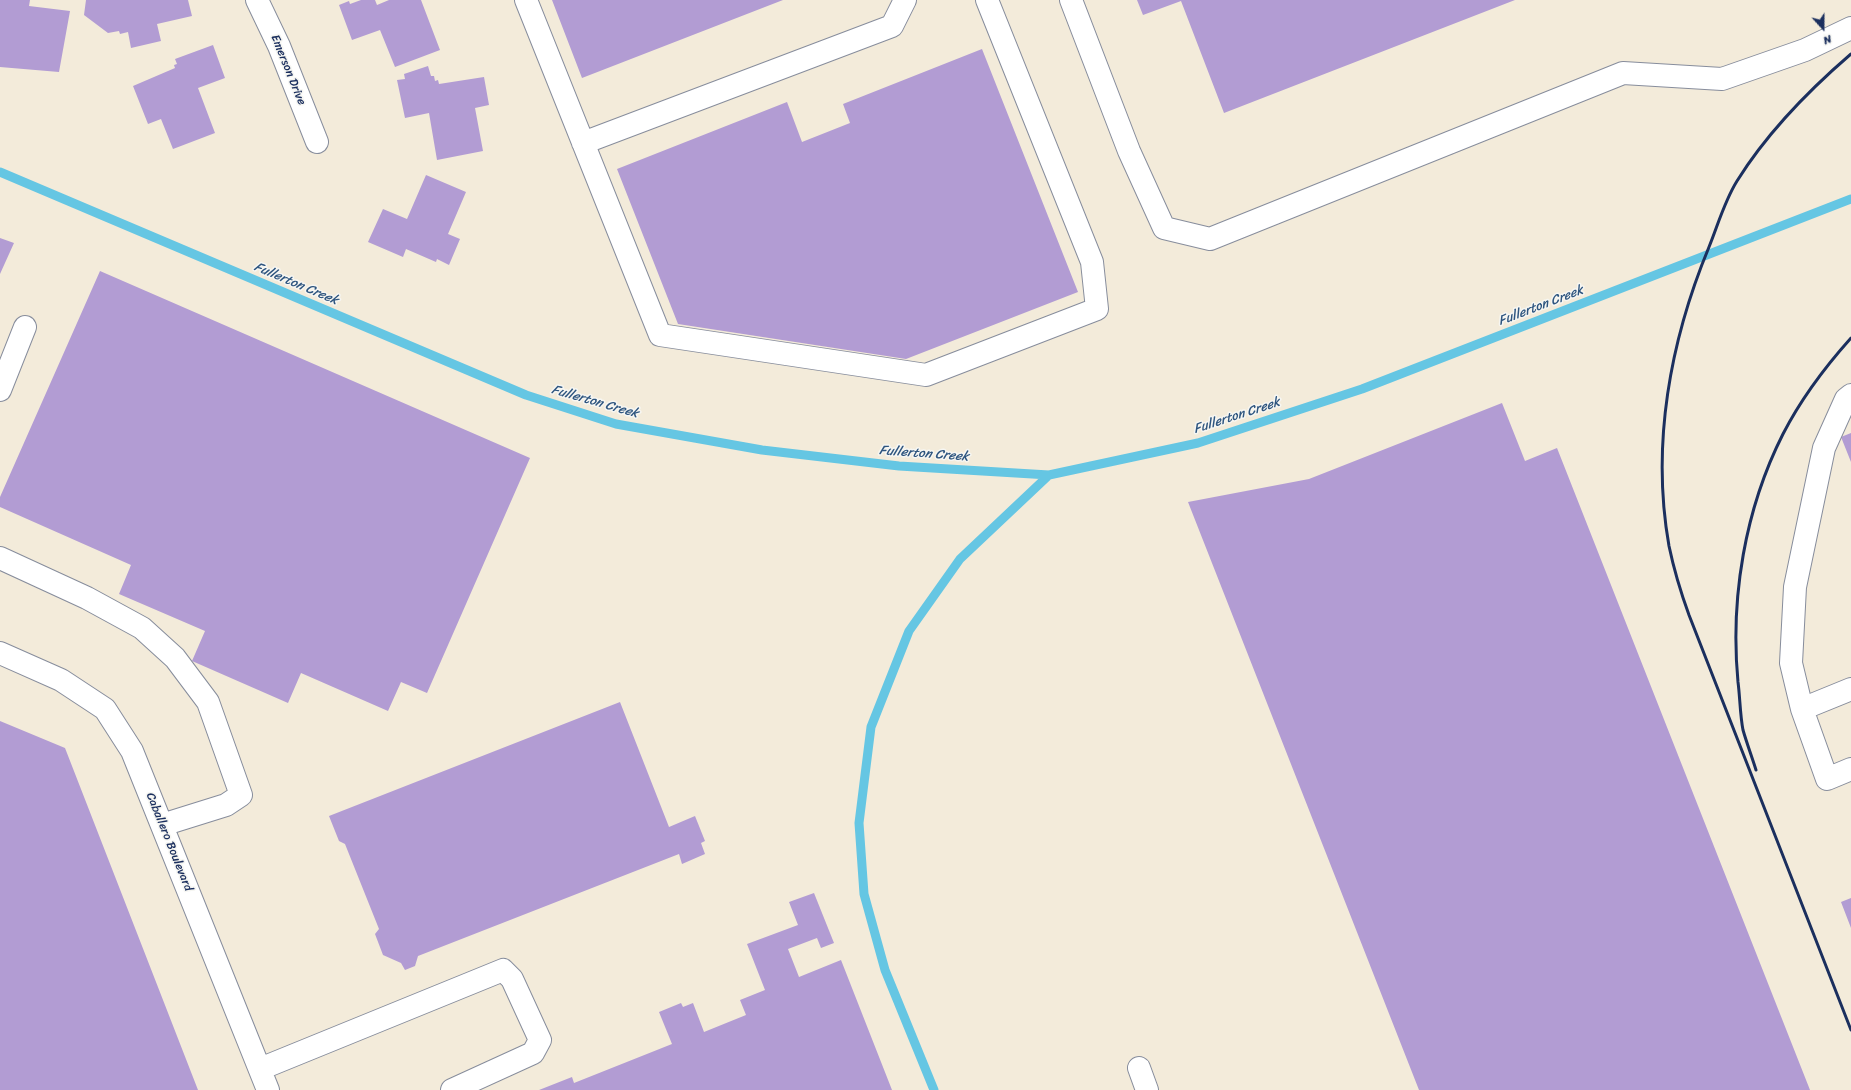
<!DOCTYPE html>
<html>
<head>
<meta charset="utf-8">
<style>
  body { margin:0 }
  #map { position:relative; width:1851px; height:1090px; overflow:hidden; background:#f3ebda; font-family:Sriracha,sans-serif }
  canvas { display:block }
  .north { position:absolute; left:1803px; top:8px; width:40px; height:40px; -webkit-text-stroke:3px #f6f6f2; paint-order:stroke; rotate:159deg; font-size:11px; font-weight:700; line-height:16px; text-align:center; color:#1b2f5e }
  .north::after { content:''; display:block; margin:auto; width:14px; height:18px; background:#1b2f5e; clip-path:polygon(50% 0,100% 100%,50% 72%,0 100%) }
</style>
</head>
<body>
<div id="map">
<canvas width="1851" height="1090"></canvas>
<div class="north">N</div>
</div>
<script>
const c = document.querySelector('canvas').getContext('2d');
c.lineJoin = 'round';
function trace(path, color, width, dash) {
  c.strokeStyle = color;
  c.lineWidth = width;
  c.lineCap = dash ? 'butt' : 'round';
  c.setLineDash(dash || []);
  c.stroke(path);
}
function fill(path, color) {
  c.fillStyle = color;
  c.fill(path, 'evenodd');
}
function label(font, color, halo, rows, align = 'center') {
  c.font = font + ' Sriracha,sans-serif';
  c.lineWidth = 3;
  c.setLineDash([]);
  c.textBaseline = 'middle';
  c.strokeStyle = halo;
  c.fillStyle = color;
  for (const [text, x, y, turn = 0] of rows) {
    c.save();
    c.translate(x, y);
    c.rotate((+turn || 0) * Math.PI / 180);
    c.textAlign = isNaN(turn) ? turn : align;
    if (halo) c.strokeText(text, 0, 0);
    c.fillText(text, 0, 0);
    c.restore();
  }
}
trace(new Path2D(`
  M 0,172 L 526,395 L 616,424 L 762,450 L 899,466 L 1049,475 L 1198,443 L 1362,389 L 1851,199
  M 934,1090 L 885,970 L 864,894 L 859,823 L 871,727 L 909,631 L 960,559 L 1049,475`), '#65c6e3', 9);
fill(new Path2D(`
  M 0,0 L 30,0 L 29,6 L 70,11 L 59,72 L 0,67 Z
  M 86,0 L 188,0 L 192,16 L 157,24 L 161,41 L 131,48 L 128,32 L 120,34 L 119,31 L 108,33 L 84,15 Z
  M 361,0 L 375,0 L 377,5 L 389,0 L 421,0 L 440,50 L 395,67 L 380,30 L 352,40 L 339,5 L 349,1 L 350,4 Z
  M 552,0 L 783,0 L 582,78 Z
  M 1137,0 L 1515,0 L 1224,113 L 1181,1 L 1143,15 Z
  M 213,45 L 225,78 L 198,88 L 215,133 L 173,149 L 161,119 L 148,124 L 133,86 L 175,68 L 174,65 L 177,64 L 175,59 Z
  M 982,49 L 1078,292 L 906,359 L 678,324 L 617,169 L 787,102 L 802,142 L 850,123 L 843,104 Z
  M 428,66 L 431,76 L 434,76 L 435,81 L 438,80 L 439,84 L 484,77 L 489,105 L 475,108 L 483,151 L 437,160 L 429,113 L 405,118 L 397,80 L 405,79 L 404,74 Z
  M 426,175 L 466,192 L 448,234 L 460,239 L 449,265 L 437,259 L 436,262 L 406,249 L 403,257 L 368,242 L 383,209 L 407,219 Z
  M 0,238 L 14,243 L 0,274 Z
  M 100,271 L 530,458 L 427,693 L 401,682 L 388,711 L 301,673 L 288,703 L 192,661 L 205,631 L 119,594 L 131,565 L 0,507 L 0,497 Z
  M 1502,403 L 1525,461 L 1557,448 L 1810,1090 L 1419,1090 L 1188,502 L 1309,479 Z
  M 1851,433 L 1851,462 L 1841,437 Z
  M 620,702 L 669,827 L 695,816 L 705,841 L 701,843 L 705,854 L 682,864 L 679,854 L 418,956 L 415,966 L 405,970 L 401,963 L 383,955 L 375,934 L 379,929 L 345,844 L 339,841 L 329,816 Z
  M 0,721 L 65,748 L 198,1090 L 0,1090 Z
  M 814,893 L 834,943 L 821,948 L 817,938 L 788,949 L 799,977 L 841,960 L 892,1090 L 539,1090 L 572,1077 L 574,1083 L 672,1044 L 659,1012 L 681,1003 L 683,1007 L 693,1003 L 704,1032 L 746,1015 L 740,1000 L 765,990 L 747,944 L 798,925 L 789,902 Z
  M 1851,898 L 1851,928 L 1841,902 Z`), '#b29cd3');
const minor = new Path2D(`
  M 257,0 L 279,46 L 317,142
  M 526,0 L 660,335 L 926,375 L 1097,309 L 1092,262 L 987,0
  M 1071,0 L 1129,151 L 1164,228 L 1210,239 L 1623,73 L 1722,79 L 1805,50 L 1851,28
  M 583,143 L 892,26 L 905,0
  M 0,390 L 25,327
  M 0,558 L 87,598 L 142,628 L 175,658 L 208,702 L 241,795 L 226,805 L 162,825
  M 0,653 L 61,680 L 105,709 L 132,751 L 268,1090
  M 1851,689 L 1802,709 L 1827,779 L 1851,769
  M 1802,709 L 1791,663 L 1795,587 L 1824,448 L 1846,399 L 1851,395
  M 1139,1068 L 1147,1090
  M 260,1069 L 503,970 L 512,979 L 540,1040 L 533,1053 L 452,1090`);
trace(minor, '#878d9c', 24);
trace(minor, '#fff', 22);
trace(new Path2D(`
  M 1851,54 C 1808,91 1767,133 1737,181 C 1724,202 1718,225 1709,247 C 1670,341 1651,445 1669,546 C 1674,570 1681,593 1689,615 L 1851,1030
  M 1756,770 C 1752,757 1747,744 1743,730 C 1740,715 1740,697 1738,682 C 1730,598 1745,509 1783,434 C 1801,399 1825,367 1851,338`), '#1b2f5e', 3);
label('12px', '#1b2f5e', '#f6f6f2', [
  ["Emerson Drive",288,70,68],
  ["Caballero Boulevard",169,842,68]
]);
label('italic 13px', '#2e557f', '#f6f6f2', [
  ["Fullerton Creek",296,284,23],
  ["Fullerton Creek",1541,306,-21],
  ["Fullerton Creek",595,402,16],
  ["Fullerton Creek",1237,416,-18],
  ["Fullerton Creek",924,454,4]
]);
</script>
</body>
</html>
